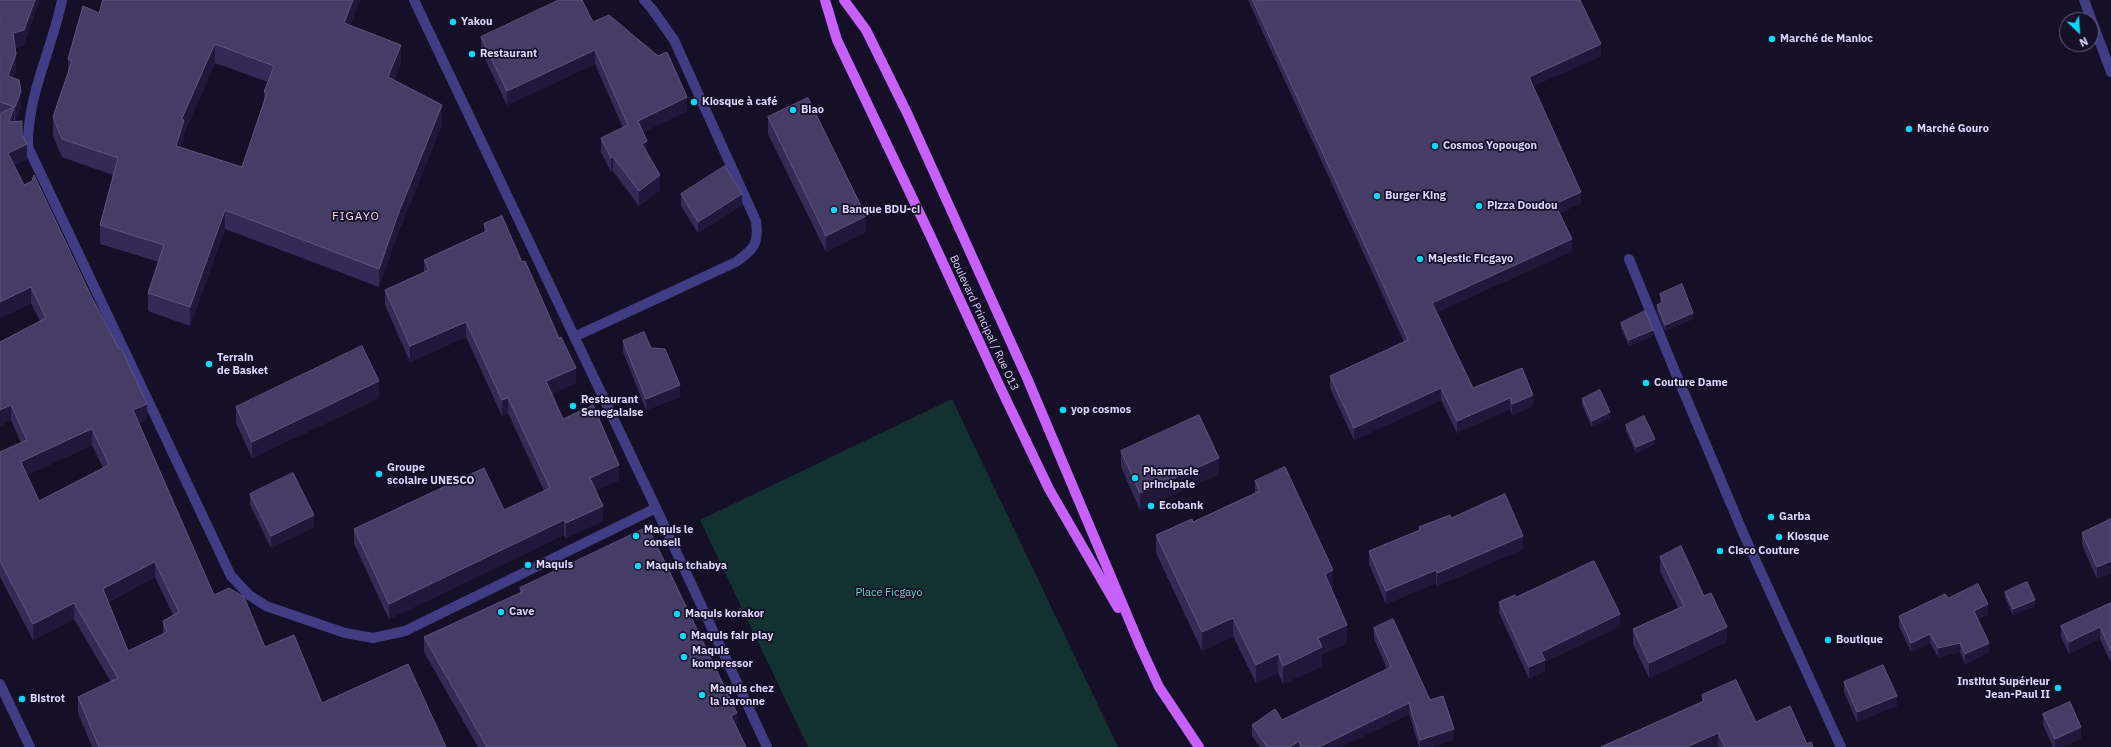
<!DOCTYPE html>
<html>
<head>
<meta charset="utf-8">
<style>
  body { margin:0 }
  #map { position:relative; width:2111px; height:747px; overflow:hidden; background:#151027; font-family:"IBM Plex Sans",sans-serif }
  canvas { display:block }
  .north { position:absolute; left:2059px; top:12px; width:40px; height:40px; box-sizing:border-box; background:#151027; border:1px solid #65607d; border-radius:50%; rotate:155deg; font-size:11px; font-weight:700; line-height:16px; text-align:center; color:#ddd7fe }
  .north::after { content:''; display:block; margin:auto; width:14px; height:18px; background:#07d9fa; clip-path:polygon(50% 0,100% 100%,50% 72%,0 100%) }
</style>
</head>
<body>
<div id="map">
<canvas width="2111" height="747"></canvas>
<div class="north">N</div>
</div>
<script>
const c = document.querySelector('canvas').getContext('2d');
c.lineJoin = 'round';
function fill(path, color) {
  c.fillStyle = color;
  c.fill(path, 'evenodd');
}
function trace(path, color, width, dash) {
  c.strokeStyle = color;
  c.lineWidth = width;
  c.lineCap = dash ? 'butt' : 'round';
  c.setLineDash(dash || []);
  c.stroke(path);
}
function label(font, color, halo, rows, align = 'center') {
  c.font = font + ' "IBM Plex Sans",sans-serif';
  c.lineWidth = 3.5;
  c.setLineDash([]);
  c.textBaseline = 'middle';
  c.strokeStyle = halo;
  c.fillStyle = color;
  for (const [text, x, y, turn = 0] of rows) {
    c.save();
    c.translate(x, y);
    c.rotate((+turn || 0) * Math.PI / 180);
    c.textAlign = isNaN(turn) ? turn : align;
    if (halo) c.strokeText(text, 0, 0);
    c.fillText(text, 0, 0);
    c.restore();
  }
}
fill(new Path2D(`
  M 952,399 L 1118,747 L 808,747 L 700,520 Z`), '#133131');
trace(new Path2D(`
  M 62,0 C 52,50 27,95 28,147 L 231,576 L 249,595 L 266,606 L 345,633 L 373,638 L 405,631 L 656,508
  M 414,0 L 656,508 L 767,747
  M 2084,0 L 2111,72
  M 1629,259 L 1674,369 L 1744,535 L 1841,747
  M 574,337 L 736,262 C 754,249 759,244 756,221 L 674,40 L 652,9 L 644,0
  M 0,684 L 30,747`), '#423c85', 10);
trace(new Path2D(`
  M 825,0 L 837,40 L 930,235 L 1002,391 L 1049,489 L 1118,608
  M 844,0 L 866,30 L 908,115 L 1027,378 L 1141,648 L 1159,687 L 1199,747`), '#c760fc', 10);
fill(new Path2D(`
  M 0,0 L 24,45 L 15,48 L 16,69 L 13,78 L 21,106 L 15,122 L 22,134 L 27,159 L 14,165 L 24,185 L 147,419 L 139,423 L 214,595 L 265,647 L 322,703 L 446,747 L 92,747 L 78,713 L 78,697 L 111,682 L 74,619 L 33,640 L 0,577 L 0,452 L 21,443 L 11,420 L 0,426 L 40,321 L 31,303 L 0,318 ZM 92,445 L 103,468 L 39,501 L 27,475 ZM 155,577 L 173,615 L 163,621 L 163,635 L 128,651 L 108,602 Z
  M 103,0 L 360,0 L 350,25 L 401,63 L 394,81 L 442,124 L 401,226 L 401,224 L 379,287 L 225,229 L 190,326 L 148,311 L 148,293 L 159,262 L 100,244 L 100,225 L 113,175 L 62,157 L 53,136 L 53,117 L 68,73 L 68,59 L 99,13 ZM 215,63 L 268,82 L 264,92 L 264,102 L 242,167 L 181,147 L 184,138 L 184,133 Z
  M 1248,0 L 1580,0 L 1601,56 L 1533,86 L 1581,203 L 1560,213 L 1572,251 L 1437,312 L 1473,388 L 1522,368 L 1533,406 L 1512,415 L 1510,409 L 1457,433 L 1441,400 L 1354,440 L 1330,388 L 1330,376 L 1404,342 Z
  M 593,22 L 687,111 L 643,132 L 647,153 L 660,190 L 639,206 L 613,171 L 611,172 L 601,152 L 601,138 L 623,128 L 595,64 L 507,105 L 481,51 L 481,37 Z
  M 768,117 L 866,232 L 826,252 L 768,134 Z
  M 681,194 L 742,205 L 698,233 L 681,206 Z
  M 484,224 L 576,383 L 551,394 L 563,419 L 619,480 L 596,490 L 603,521 L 566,538 L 564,535 L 389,619 L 354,544 L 354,529 L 504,510 L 544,491 L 508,413 L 502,416 L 466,337 L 410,362 L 385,305 L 385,290 L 424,272 L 424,260 L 484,232 Z
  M 1660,294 L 1693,319 L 1665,331 L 1657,311 L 1657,305 L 1661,303 L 1660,300 Z
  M 1621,323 L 1653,336 L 1629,346 L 1621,329 Z
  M 623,341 L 651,348 L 680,397 L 646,410 L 623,352 Z
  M 379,398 L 252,458 L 236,423 L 236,407 Z
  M 1582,399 L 1610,418 L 1592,427 L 1582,405 Z
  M 1626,425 L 1655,444 L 1636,453 L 1626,431 Z
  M 1121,451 L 1219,474 L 1140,510 L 1121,467 Z
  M 1255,481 L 1333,588 L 1331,589 L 1347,643 L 1322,654 L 1322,666 L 1283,684 L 1278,673 L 1256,683 L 1233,636 L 1202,651 L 1156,553 L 1156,535 L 1193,522 L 1255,493 Z
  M 250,494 L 314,527 L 271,548 L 250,505 Z
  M 1451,518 L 1523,549 L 1437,586 L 1436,583 L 1386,604 L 1369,564 L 1369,551 L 1419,530 L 1419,527 Z
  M 2111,519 L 2111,573 L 2097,579 L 2082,545 L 2082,533 Z
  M 1660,557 L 1704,596 L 1727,642 L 1649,678 L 1633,644 L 1633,629 L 1678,608 L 1660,571 Z
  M 520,588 L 737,729 L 746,747 L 478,747 L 424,652 L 424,637 L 520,593 Z
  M 2005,592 L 2035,606 L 2013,615 L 2005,598 Z
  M 1516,597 L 1620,626 L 1545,662 L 1545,671 L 1529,679 L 1499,613 L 1499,602 Z
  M 1948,598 L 1988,614 L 1978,619 L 1989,652 L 1965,664 L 1960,652 L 1938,657 L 1930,643 L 1911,652 L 1899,626 L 1899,616 Z
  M 2111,603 L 2111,663 L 2100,639 L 2069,654 L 2061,637 L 2061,626 Z
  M 1374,628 L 1430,700 L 1454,740 L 1431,747 L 1419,747 L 1409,714 L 1341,747 L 1260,747 L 1252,736 L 1252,725 L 1282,720 L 1387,669 L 1374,639 Z
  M 1844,682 L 1897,706 L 1857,722 L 1844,692 Z
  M 1702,695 L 1756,722 L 1813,747 L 1601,747 L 1702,702 Z
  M 2043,714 L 2081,738 L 2062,747 L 2053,747 L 2043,725 Z`), '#342a55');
fill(new Path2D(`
  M 35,0 L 40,0 L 24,45 L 13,48 L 13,33 Z
  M 353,0 L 360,0 L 344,41 L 344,23 Z
  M 215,44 L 215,63 L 184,133 L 184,138 L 176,164 L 176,146 L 182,119 Z
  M 1601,44 L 1601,56 L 1529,88 L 1529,77 Z
  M 401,45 L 401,63 L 388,96 L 388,77 Z
  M 595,50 L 595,64 L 507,105 L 507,91 Z
  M 16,54 L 16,69 L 8,91 L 8,76 Z
  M 21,91 L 21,106 L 15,122 L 15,107 Z
  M 687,97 L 687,111 L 638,135 L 638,121 Z
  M 442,105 L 442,124 L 401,226 L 401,207 Z
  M 14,107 L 14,123 L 9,122 Z
  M 647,141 L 647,155 L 642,144 Z
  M 27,144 L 27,159 L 8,168 L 8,153 Z
  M 613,157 L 613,171 L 611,172 L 611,158 Z
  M 660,175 L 660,190 L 639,206 L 639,191 Z
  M 1581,192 L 1581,203 L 1555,215 L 1555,204 Z
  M 742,194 L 742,205 L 698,233 L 698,222 Z
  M 401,206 L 401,224 L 379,287 L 379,269 Z
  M 225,210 L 225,229 L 190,326 L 190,307 Z
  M 866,216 L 866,232 L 826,252 L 826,236 Z
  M 1572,239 L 1572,251 L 1432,314 L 1432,303 Z
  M 31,287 L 31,303 L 0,318 L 0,302 Z
  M 1693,313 L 1693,319 L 1665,331 L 1665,325 Z
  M 466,322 L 466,337 L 410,362 L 410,346 Z
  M 1653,330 L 1653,336 L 1629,346 L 1629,340 Z
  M 576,368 L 576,383 L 546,397 L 546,381 Z
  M 379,381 L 379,398 L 252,458 L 252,442 Z
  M 680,385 L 680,397 L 646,410 L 646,399 Z
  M 1441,388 L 1441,400 L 1354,440 L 1354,428 Z
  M 1533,395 L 1533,406 L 1512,415 L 1512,404 Z
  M 508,398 L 508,413 L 502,416 L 502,400 Z
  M 1510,398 L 1510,409 L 1457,433 L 1457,421 Z
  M 147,404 L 147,419 L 133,426 L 133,410 Z
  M 11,405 L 11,420 L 0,426 L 0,410 Z
  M 1610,412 L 1610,418 L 1592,427 L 1592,421 Z
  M 92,429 L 92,445 L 21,478 L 21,462 Z
  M 1655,439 L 1655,444 L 1636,453 L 1636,447 Z
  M 1219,458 L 1219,474 L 1140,510 L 1140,493 Z
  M 619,465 L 619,480 L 590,493 L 590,478 Z
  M 603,506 L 603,521 L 566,538 L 566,523 Z
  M 314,515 L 314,527 L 271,548 L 271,536 Z
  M 564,520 L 564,535 L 389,619 L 389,604 Z
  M 1523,536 L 1523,549 L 1437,586 L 1437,573 Z
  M 2111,561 L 2111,573 L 2097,579 L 2097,567 Z
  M 155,562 L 155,577 L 103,604 L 103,589 Z
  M 1333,570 L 1333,588 L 1325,592 L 1325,574 Z
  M 1436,570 L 1436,583 L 1386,604 L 1386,591 Z
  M 2035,600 L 2035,606 L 2013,615 L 2013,609 Z
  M 74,603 L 74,619 L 33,640 L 33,624 Z
  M 1988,604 L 1988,614 L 1974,620 L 1974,611 Z
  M 1620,614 L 1620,626 L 1545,662 L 1545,671 L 1529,679 L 1529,667 L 1541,652 Z
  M 1233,618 L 1233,636 L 1202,651 L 1202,632 Z
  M 1347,625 L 1347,643 L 1322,654 L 1322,666 L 1283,684 L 1283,666 L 1318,638 Z
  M 1727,627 L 1727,642 L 1649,678 L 1649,663 Z
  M 2100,627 L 2100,639 L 2069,654 L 2069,642 Z
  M 1930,634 L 1930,643 L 1911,652 L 1911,643 Z
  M 1960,643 L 1960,652 L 1938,657 L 1938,648 Z
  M 1989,643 L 1989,652 L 1965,664 L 1965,654 Z
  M 1278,654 L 1278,673 L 1256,683 L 1256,665 Z
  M 1897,696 L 1897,706 L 1857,722 L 1857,712 Z
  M 1409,703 L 1409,714 L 1341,747 L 1319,747 Z
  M 737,713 L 737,729 L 731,716 Z
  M 2081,727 L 2081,738 L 2062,747 L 2055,747 L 2055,739 Z
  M 1454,729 L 1454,740 L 1431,747 L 1420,747 L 1420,740 Z
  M 1718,733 L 1718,747 L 1687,747 Z
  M 1299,741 L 1299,747 L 1290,747 Z`), '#20183b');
const building = new Path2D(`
  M 0,0 L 35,0 L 24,30 L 13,33 L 16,54 L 8,76 L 19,80 L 21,91 L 15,107 L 0,102 Z
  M 103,0 L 353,0 L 344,23 L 401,45 L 388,77 L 442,105 L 401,207 L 401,206 L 379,269 L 225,210 L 190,307 L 148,293 L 164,245 L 100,225 L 118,158 L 62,139 L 53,117 L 72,61 L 68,59 L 83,6 L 99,13 ZM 215,44 L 274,66 L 264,92 L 267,93 L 242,167 L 176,146 L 184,120 L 182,119 Z
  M 559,0 L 582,0 L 593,22 L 609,15 L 658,56 L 667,52 L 687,97 L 638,121 L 647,141 L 642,144 L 660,175 L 639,191 L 613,157 L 611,158 L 601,138 L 628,125 L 595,50 L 507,91 L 481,37 Z
  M 1253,0 L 1580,0 L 1601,44 L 1529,77 L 1581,192 L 1555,204 L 1572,239 L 1432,303 L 1473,388 L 1522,368 L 1533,395 L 1512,404 L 1510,398 L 1457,421 L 1441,388 L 1354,428 L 1330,376 L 1408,340 Z
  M 808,98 L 866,216 L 826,236 L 768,117 Z
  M 14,107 L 9,122 L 22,121 L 22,134 L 27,144 L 8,153 L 24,185 L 32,181 L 34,175 L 91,296 L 119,349 L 121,348 L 147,404 L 133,410 L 214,595 L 229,588 L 244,597 L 265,647 L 294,635 L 322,703 L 408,664 L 446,747 L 99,747 L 78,697 L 118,678 L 74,603 L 33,624 L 0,561 L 0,452 L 27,440 L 11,405 L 0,410 L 0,342 L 46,318 L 31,287 L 0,302 L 0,114 ZM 92,429 L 109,465 L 39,501 L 21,462 ZM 155,562 L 179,612 L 163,621 L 167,632 L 128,651 L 103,589 Z
  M 725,166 L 742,194 L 698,222 L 681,194 Z
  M 502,216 L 522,262 L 525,261 L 559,338 L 561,337 L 576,368 L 546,381 L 563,419 L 593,405 L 619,465 L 590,478 L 603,506 L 566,523 L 564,520 L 389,604 L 354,529 L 484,468 L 504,510 L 550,488 L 508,398 L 502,400 L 466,322 L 410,346 L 385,290 L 429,270 L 424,260 L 487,231 L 484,224 Z
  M 1682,284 L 1693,313 L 1665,325 L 1657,305 L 1663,302 L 1660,294 Z
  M 1645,311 L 1653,330 L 1629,340 L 1621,323 Z
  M 644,332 L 651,348 L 665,349 L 680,385 L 646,399 L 623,341 Z
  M 362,346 L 379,381 L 252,442 L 236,407 Z
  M 1600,390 L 1610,412 L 1592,421 L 1582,399 Z
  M 1199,415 L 1219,458 L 1140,493 L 1121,451 Z
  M 1644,416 L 1655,439 L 1636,447 L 1626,425 Z
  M 1285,467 L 1333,570 L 1325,574 L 1347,625 L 1318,638 L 1322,647 L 1283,666 L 1278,654 L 1256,665 L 1233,618 L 1202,632 L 1156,535 L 1192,519 L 1193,522 L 1260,491 L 1255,481 Z
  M 293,473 L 314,515 L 271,536 L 250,494 Z
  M 1505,494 L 1523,536 L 1437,573 L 1436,570 L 1386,591 L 1369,551 L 1420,530 L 1419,527 L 1450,515 L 1451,518 Z
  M 2111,519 L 2111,561 L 2097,567 L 2082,533 Z
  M 648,527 L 737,713 L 731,716 L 746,747 L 487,747 L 424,637 L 522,592 L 520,588 Z
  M 1681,546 L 1704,596 L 1711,593 L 1727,627 L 1649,663 L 1633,629 L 1684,606 L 1660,557 Z
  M 1594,561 L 1620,614 L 1541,652 L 1545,660 L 1529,667 L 1499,602 L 1515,595 L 1516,597 Z
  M 2027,582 L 2035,600 L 2013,609 L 2005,592 Z
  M 1978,584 L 1988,604 L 1974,611 L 1989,643 L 1965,654 L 1960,643 L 1938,648 L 1930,634 L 1911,643 L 1899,616 L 1945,594 L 1948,598 Z
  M 2111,603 L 2111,651 L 2100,627 L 2069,642 L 2061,626 Z
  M 1393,619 L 1430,700 L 1443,696 L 1454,729 L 1420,740 L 1409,703 L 1319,747 L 1301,747 L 1299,741 L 1290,747 L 1267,747 L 1252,725 L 1275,709 L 1282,720 L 1391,667 L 1374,628 Z
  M 1883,665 L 1897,696 L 1857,712 L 1844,682 Z
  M 1736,680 L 1756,722 L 1790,706 L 1807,744 L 1811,742 L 1813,747 L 1725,747 L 1718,733 L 1687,747 L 1601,747 L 1704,701 L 1702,695 Z
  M 2070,702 L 2081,727 L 2055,739 L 2043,714 Z`);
fill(building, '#463d67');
trace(building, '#5e557f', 1);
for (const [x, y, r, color] of [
  [453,22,4,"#07d9fa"],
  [1772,39,4,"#07d9fa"],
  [472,54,4,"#07d9fa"],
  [694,102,4,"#07d9fa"],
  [793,110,4,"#07d9fa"],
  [1909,129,4,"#07d9fa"],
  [1435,146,4,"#07d9fa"],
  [1377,196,4,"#07d9fa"],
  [1479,206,4,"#07d9fa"],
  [834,210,4,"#07d9fa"],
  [1420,259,4,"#07d9fa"],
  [209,364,4,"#07d9fa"],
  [1646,383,4,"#07d9fa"],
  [573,406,4,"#07d9fa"],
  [1063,410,4,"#07d9fa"],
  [379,474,4,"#07d9fa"],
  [1135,478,4,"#07d9fa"],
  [1151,506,4,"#07d9fa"],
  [1771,517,4,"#07d9fa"],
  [636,536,4,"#07d9fa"],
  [1779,537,4,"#07d9fa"],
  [1720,551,4,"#07d9fa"],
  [528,565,4,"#07d9fa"],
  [638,566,4,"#07d9fa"],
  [501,612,4,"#07d9fa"],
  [677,614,4,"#07d9fa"],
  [683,636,4,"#07d9fa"],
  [1828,640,4,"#07d9fa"],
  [684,657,4,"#07d9fa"],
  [2058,688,4,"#07d9fa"],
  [702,695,4,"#07d9fa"],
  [22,699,4,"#07d9fa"]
]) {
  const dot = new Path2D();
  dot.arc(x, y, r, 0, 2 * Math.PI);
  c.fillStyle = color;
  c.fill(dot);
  trace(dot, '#151027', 1.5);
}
label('bold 11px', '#ddd7fe', '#151027', [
  ["Yakou",461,22],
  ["Marché de Manioc",1780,39],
  ["Restaurant",480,54],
  ["Kiosque à café",702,102],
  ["Biao",801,110],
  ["Marché Gouro",1917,129],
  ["Cosmos Yopougon",1443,146],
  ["Burger King",1385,196],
  ["Pizza Doudou",1487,206],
  ["Banque BDU-ci",842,210],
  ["Majestic Ficgayo",1428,259],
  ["Terrain",217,358],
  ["de Basket",217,371],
  ["Couture Dame",1654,383],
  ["Restaurant",581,400],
  ["Senegalaise",581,413],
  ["yop cosmos",1071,410],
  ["Groupe",387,468],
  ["scolaire UNESCO",387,481],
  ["Pharmacie",1143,472],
  ["principale",1143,485],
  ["Ecobank",1159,506],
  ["Garba",1779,517],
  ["Maquis le",644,530],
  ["conseil",644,543],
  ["Kiosque",1787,537],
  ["Cisco Couture",1728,551],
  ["Maquis",536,565],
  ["Maquis tchabya",646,566],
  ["Cave",509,612],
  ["Maquis korakor",685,614],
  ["Maquis fair play",691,636],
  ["Boutique",1836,640],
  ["Maquis",692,651],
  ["kompressor",692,664],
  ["Institut Supérieur",2050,682,"right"],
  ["Jean-Paul II",2050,695,"right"],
  ["Maquis chez",710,689],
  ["la baronne",710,702],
  ["Bistrot",30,699]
], 'left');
label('11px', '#ddd7fe', '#151027', [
  ["Boulevard Principal / Rue O13",984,323,65]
]);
label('11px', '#63dec4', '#151027', [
  ["Place Ficgayo",889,593]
]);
c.letterSpacing = '1px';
label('12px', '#fed9ef', '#151027', [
  ["FIGAYO",356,217]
]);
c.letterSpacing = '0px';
</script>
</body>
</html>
